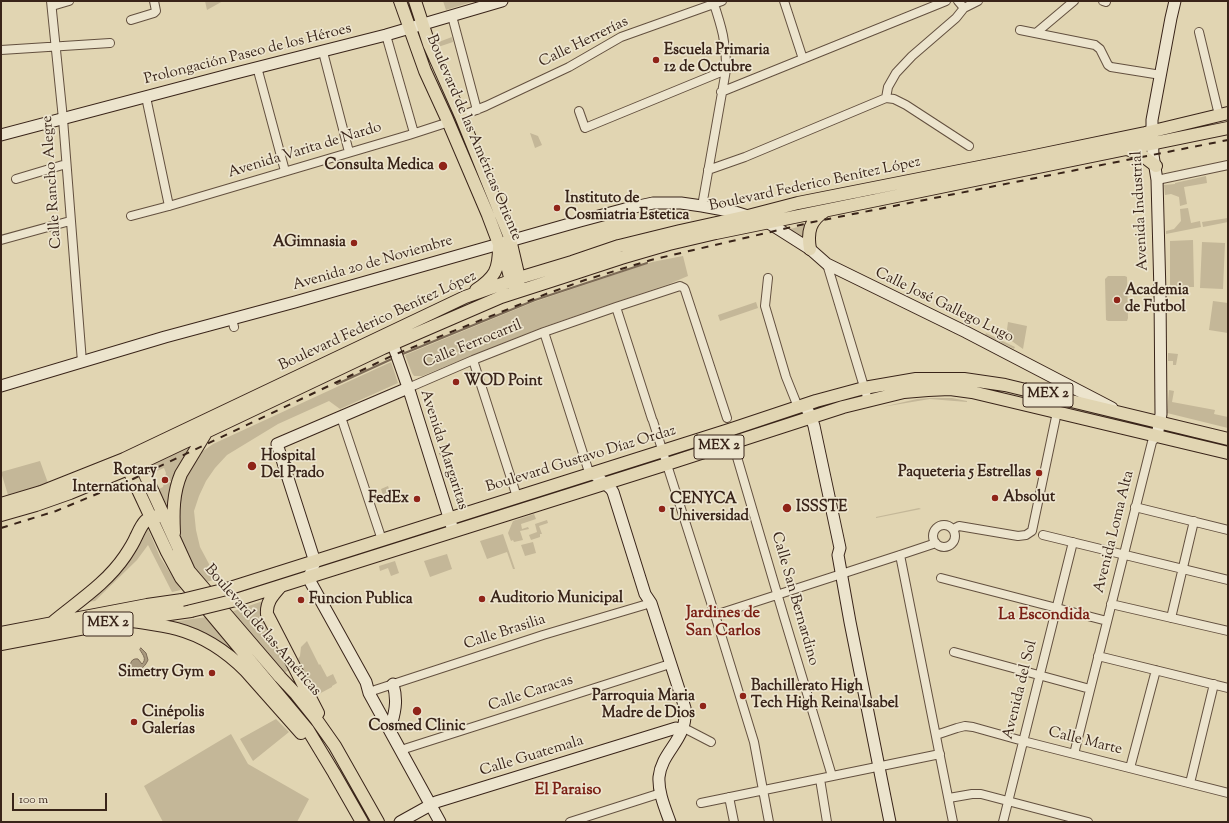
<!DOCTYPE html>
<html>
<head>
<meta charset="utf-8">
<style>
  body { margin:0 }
  #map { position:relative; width:1229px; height:823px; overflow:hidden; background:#e1d5b2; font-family:"Sorts Mill Goudy",serif }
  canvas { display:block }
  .frame { position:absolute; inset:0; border:2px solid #392419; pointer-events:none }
  .scale { position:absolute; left:12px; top:793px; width:95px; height:18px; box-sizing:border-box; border:2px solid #392419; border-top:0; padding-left:5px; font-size:12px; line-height:14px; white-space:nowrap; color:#392419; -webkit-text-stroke:3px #ece4cd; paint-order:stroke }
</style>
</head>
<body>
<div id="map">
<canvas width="1229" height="823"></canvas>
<div class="frame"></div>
<div class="scale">100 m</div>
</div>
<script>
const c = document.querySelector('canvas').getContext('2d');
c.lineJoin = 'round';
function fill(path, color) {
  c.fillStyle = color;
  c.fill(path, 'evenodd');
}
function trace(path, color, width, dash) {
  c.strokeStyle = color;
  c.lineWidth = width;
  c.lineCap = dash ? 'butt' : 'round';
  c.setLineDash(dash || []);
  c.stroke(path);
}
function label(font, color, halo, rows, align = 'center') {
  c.font = font + ' "Sorts Mill Goudy",serif';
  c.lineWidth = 3.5;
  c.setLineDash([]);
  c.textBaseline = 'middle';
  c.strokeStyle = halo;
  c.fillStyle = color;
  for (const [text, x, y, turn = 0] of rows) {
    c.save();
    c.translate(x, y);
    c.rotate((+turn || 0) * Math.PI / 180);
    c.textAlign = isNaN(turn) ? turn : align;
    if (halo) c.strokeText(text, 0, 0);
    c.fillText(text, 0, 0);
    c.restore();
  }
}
fill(new Path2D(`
  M 205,1 L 223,1 L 207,10 Z
  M 443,1 L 475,1 L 446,10 Z
  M 452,37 L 453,42 L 438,47 L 436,43 Z
  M 433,76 L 441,84 L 486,189 L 474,172 Z
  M 530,133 L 538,136 L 542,145 L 535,148 Z
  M 1206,176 L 1207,183 L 1184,187 L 1187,204 L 1180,206 L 1179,197 L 1171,194 L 1165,195 L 1164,185 L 1175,184 L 1175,183 Z
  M 1188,208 L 1191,223 L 1200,221 L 1201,227 L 1166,234 L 1166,231 L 1174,229 L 1181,221 L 1180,209 Z
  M 1228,218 L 1228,222 L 1203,227 L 1202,222 Z
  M 810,224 L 805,242 L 790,229 Z
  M 1193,240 L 1194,287 L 1170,287 L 1170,241 Z
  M 1202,242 L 1225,243 L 1223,289 L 1200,288 Z
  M 683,256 L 688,276 L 669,284 L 543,327 L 422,376 L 414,376 L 412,373 L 405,355 L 534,302 L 652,262 Z
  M 1108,276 L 1125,276 L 1127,277 L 1128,318 L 1127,321 L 1108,321 L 1106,320 L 1105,279 Z
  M 1213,301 L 1228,303 L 1228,333 L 1209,330 Z
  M 756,302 L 758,308 L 720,321 L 718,315 Z
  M 1008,322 L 1027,326 L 1023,349 L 1006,337 Z
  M 986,333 L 1015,347 L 1014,349 L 985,335 Z
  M 1168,353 L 1178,354 L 1176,365 L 1173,365 L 1173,361 L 1168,361 Z
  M 391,362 L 398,383 L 340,409 L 329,401 L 278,424 L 227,455 L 215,468 L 206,481 L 199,496 L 194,511 L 196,530 L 200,547 L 217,579 L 206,582 L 195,569 L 187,555 L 176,528 L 181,485 L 197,457 L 203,451 L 213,444 Z
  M 540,375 L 542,381 L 526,386 L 524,380 Z
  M 1169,390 L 1174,391 L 1172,402 L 1215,410 L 1214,414 L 1228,417 L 1228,428 L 1167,413 Z
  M 930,398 L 952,398 L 967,401 L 967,402 L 930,399 L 882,407 L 917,399 Z
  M 197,443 L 173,482 L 168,480 L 168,478 L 165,477 L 166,473 L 164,468 L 150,474 L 148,469 L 153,466 L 154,463 Z
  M 40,461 L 48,483 L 8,495 L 1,472 Z
  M 168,482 L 172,483 L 169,510 L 159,489 L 163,487 L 164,483 Z
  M 388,486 L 392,497 L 384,499 L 381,489 Z
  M 510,506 L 496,513 L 461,525 L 461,522 Z
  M 919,508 L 921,509 L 876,518 L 876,517 Z
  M 534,514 L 536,519 L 521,524 L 522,529 L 528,527 L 529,529 L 520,531 L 523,540 L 514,542 L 513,540 L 511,541 L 508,533 L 513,521 Z
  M 547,520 L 548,523 L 539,526 L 542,534 L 540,534 L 540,537 L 531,540 L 529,535 L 537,532 L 535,524 Z
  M 148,529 L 160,557 L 181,590 L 172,592 L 148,545 L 137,560 L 95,601 L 87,602 C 110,579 132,558 148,529 Z
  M 503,534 L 515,569 L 513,569 L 507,552 L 487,559 L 480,541 Z
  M 533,542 L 536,553 L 525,556 L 521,545 Z
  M 447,554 L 452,569 L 430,577 L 424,561 Z
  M 395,561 L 399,573 L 391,576 L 388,568 L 380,571 L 379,566 Z
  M 263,601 L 264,620 L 289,670 L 284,673 L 231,612 Z
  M 207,617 L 250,665 L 164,623 Z
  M 307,641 L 319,665 L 320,664 L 327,677 L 333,674 L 337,683 L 332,686 L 332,687 L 317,695 L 298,659 L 300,656 L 301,647 Z
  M 276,719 L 289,732 L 253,761 L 240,739 Z
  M 231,734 L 248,764 L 309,799 L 297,822 L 163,822 L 144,786 Z`), '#c4b798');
const water = new Path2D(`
  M 442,452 L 448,456 L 449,458 L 447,464 L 445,464 L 443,462 L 443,459 L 440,454 Z
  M 141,648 L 146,653 L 148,660 C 144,669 137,673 129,668 C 131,663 131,658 138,659 L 142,664 C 147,659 143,655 140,650 Z`);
fill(water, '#a8997e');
trace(water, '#7c6a56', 1);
trace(new Path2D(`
  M 400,355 L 535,300 L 647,263
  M 337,384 L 394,358`), '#7c6a56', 2);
const street = new Path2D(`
  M 51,1 L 63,119 L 82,362
  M 784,1 L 803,59
  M 958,1 L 964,8 L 978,1
  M 1103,1 L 1106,2
  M 52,6 L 69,1
  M 452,16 L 477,110
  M 131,20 L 154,13 L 156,11 L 154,1
  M 1020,30 L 1095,45 L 1100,49 L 1108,65 L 1111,67 L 1161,75
  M 1199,32 L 1219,115
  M 1036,33 L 1074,1
  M 386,35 L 414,133
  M 1,50 L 110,43
  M 323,52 L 349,152
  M 257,67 L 285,171
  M 721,92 L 946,1
  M 146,97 L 169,206
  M 886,98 L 888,87 L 896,73 L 912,56 L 956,18 L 964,8
  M 579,111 L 585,128 L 726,70
  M 461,116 L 486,106 L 569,67 L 621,37 L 722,1
  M 708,170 L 745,157 L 886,98 L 894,99 L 906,105 L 969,146
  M 16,179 L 66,164
  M 1157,180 L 1228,165
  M 702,206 L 726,70 C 727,44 721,25 713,1
  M 131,216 L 169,206 L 409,135 L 449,122
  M 1,240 L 70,221
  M 827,264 L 868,400
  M 768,278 L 765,306 L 786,377 L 798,407
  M 616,307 L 652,419
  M 232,319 L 234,327
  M 544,332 L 588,469 L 593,473
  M 473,360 L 517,497
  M 408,388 L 473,360 L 544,332 L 616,307 L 680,286 L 684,288 L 685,290 L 727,418
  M 341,417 L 382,540
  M 653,421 L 715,615 L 754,742 L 769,822
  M 729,430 L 784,617 L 832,776
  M 1135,507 L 1228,530
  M933 536a11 11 0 1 1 22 0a11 11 0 1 1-22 0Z
  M 953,529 L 959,526 L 1018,536 L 1026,535 L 1032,531 L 1057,412
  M 1043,535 L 1228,580
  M 900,555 L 953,822
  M 941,578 L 1107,621
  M 1111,604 L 1228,631
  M 715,615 L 900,555 L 936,543
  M 1171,618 L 1194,521
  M 954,652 L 1090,689
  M 1098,656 L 1228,688
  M 369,693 L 375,690 L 543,635 L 651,603
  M 679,728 L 684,728 L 711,742
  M 936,735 L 957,728 L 965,726 L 973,727 L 1023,741 L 1228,793
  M 401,750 L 670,664
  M 1074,754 L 1152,442 L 1157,436
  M 1130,768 L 1156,670
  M 820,779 L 827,822
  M 1190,783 L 1214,684
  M 729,797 L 734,822
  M 949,798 L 972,794 L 981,794 L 1088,822
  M 701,803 L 940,754
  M 570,822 L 661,793
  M 1003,822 L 1073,542`);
const secondary = new Path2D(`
  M 1,135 L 232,74 L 386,35 L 502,1
  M 390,336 L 410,393 L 452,527
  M 1,386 L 165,337 L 295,302 L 580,221 L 625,209 L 653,203 L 681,203 L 702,206 L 735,212 L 767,222 L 780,230 L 810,249 L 827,264 L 966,332 L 1112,408
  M 408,388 L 277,444 L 315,562 L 309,577 L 311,583 L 366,682 L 369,693 L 440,822
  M 805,405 L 811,417 L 814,426 L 840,548 L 838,555 L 850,622 L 890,822
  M 1157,436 L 1161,414 L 1160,293 L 1157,180 L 1153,155 L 1152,131 L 1152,120 L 1171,18 L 1175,1
  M 593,473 L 611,489 L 613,492 L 645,594 L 651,603 L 685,708 C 688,740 662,750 659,777 C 658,792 665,808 670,822
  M 392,722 C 396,708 397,698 393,684
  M 400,822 L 436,802 L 676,728`);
const primary = new Path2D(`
  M 400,1 L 425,71 L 447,119 L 488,215 L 499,244 L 503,250 L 511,281 L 515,286
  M 415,1 L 429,44 L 461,116 L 509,235 L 519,278 L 518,284
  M 1127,149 L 1139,153 L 1156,166
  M 810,249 C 807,232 810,220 825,211
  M 476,290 C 495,277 499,270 499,247
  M 137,457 L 189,571 L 280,677 L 296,694 L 316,719 L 335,746 L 378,822
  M 125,462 L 167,552 L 181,578 L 308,730 L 334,773 L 362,822
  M 1,504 L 41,492 L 124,459 L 465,297 L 519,278 L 572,262 L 619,246 L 680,231 L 748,216 L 798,203 L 1030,157 L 1145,133 L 1228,113
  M 1,515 L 36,505 L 70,493 L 128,469 L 383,348 L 501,297 L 563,277 L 621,258 L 669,244 L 716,233 L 1228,128
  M 174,533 C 173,512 173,493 181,474 L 207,431
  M 280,587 C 273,595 266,602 267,614 L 318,713
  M 227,589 L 729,430 L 816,401 L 864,388 L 916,379 L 964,379 L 1005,385 L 1228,439
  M 236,600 L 667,464 L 843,407 L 904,392 L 928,390 L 950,389 L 972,392 L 1228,453
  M 127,620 C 144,623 161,625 177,629 C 203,636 227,652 246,671 L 301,733
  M 52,623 C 77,602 106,584 125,556 C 129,550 133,544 136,537 C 141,527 145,515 159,516
  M 1,633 L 147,605 L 182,600
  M 1,644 L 127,620 L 191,611`);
trace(street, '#63503f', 10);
trace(secondary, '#392419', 13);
trace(primary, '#392419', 14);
trace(street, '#ece4cd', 8);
trace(secondary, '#ece4cd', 11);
trace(primary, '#e1d5b2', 12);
trace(new Path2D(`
  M 1,528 L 56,511 L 133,479 L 396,354 L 546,294 L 585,280 L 651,260 L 813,222 L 1228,140`), '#392419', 2, [7, 7]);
const primaryBridge = new Path2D(`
  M 182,600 L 227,589
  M 191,611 L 236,600`);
trace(primaryBridge, '#392419', 14, []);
trace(primaryBridge, '#e1d5b2', 12);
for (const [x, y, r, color] of [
  [656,60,4,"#8f2418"],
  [443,166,5,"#8f2418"],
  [557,208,4,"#8f2418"],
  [354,243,4,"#8f2418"],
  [1117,300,4,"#8f2418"],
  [456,382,4,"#8f2418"],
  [252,466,5,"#8f2418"],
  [1039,473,4,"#8f2418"],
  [165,480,4,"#8f2418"],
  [995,498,4,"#8f2418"],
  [417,499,4,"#8f2418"],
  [787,508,5,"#8f2418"],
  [662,509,4,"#8f2418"],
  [482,599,4,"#8f2418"],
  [301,600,4,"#8f2418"],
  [212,673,4,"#8f2418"],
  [743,696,4,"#8f2418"],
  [703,706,4,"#8f2418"],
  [417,711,5,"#8f2418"],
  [134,722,4,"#8f2418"]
]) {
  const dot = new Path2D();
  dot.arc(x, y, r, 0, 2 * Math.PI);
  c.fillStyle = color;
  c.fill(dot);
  trace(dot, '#ece4cd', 1.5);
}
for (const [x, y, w] of [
  [1048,395,50],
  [719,447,50],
  [108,624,50]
]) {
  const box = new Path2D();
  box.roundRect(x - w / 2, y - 12, w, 24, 3);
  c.fillStyle = '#ece4cd';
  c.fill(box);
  trace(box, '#392419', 1);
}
label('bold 14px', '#392419', null, [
  ["MEX 2",1048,395],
  ["MEX 2",719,447],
  ["MEX 2",108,624]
]);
label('15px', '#392419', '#ece4cd', [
  ["Calle Herrerías",584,43,-26],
  ["Prolongación Paseo de los Héroes",248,55,-14],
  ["Boulevard de las Américas Oriente",473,138,67],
  ["Avenida Varita de Nardo",305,151,-17],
  ["Calle Rancho Alegre",53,182,-94],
  ["Boulevard Federico Benítez López",815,185,-12],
  ["Avenida Industrial",1141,211,-93],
  ["Avenida 20 de Noviembre",373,264,-16],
  ["Calle José Gallego Lugo",944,306,26],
  ["Boulevard Federico Benítez López",378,322,-25],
  ["Calle Ferrocarril",473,345,-22],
  ["Avenida Margaritas",443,450,72],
  ["Boulevard Gustavo Díaz Ordaz",581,460,-17],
  ["Avenida Loma Alta",1115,532,-76],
  ["Calle San Bernardino",794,599,74],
  ["Boulevard de las Américas",262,631,49],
  ["Calle Brasilia",505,633,-18],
  ["Avenida del Sol",1021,690,-76],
  ["Calle Caracas",531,694,-18],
  ["Calle Marte",1085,742,14],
  ["Calle Guatemala",532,757,-17]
]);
label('bold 15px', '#392419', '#ece4cd', [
  ["Escuela Primaria",664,51],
  ["12 de Octubre",664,68],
  ["Consulta Medica",434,166,"right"],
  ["Instituto de",565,199],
  ["Cosmiatria Estetica",565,216],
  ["AGimnasia",346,243,"right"],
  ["Academia",1125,291],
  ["de Futbol",1125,308],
  ["WOD Point",464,382],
  ["Hospital",261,457],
  ["Del Prado",261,474],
  ["Rotary",157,471,"right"],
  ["International",157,488,"right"],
  ["Paqueteria 5 Estrellas",1031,473,"right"],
  ["Absolut",1003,498],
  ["FedEx",409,499,"right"],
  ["CENYCA",670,500],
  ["Universidad",670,517],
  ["ISSSTE",796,508],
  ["Auditorio Municipal",490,599],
  ["Funcion Publica",309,600],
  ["Simetry Gym",204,673,"right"],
  ["Bachillerato High",751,687],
  ["Tech High Reina Isabel",751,704],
  ["Parroquia Maria",695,697,"right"],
  ["Madre de Dios",695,714,"right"],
  ["Cinépolis",142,713],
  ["Galerías",142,730],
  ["Cosmed Clinic",417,727,"center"]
], 'left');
label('bold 16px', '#7a1f14', '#ece4cd', [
  ["Jardines de",723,614],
  ["San Carlos",723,632],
  ["La Escondida",1044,616],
  ["El Paraiso",568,791]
]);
</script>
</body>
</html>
